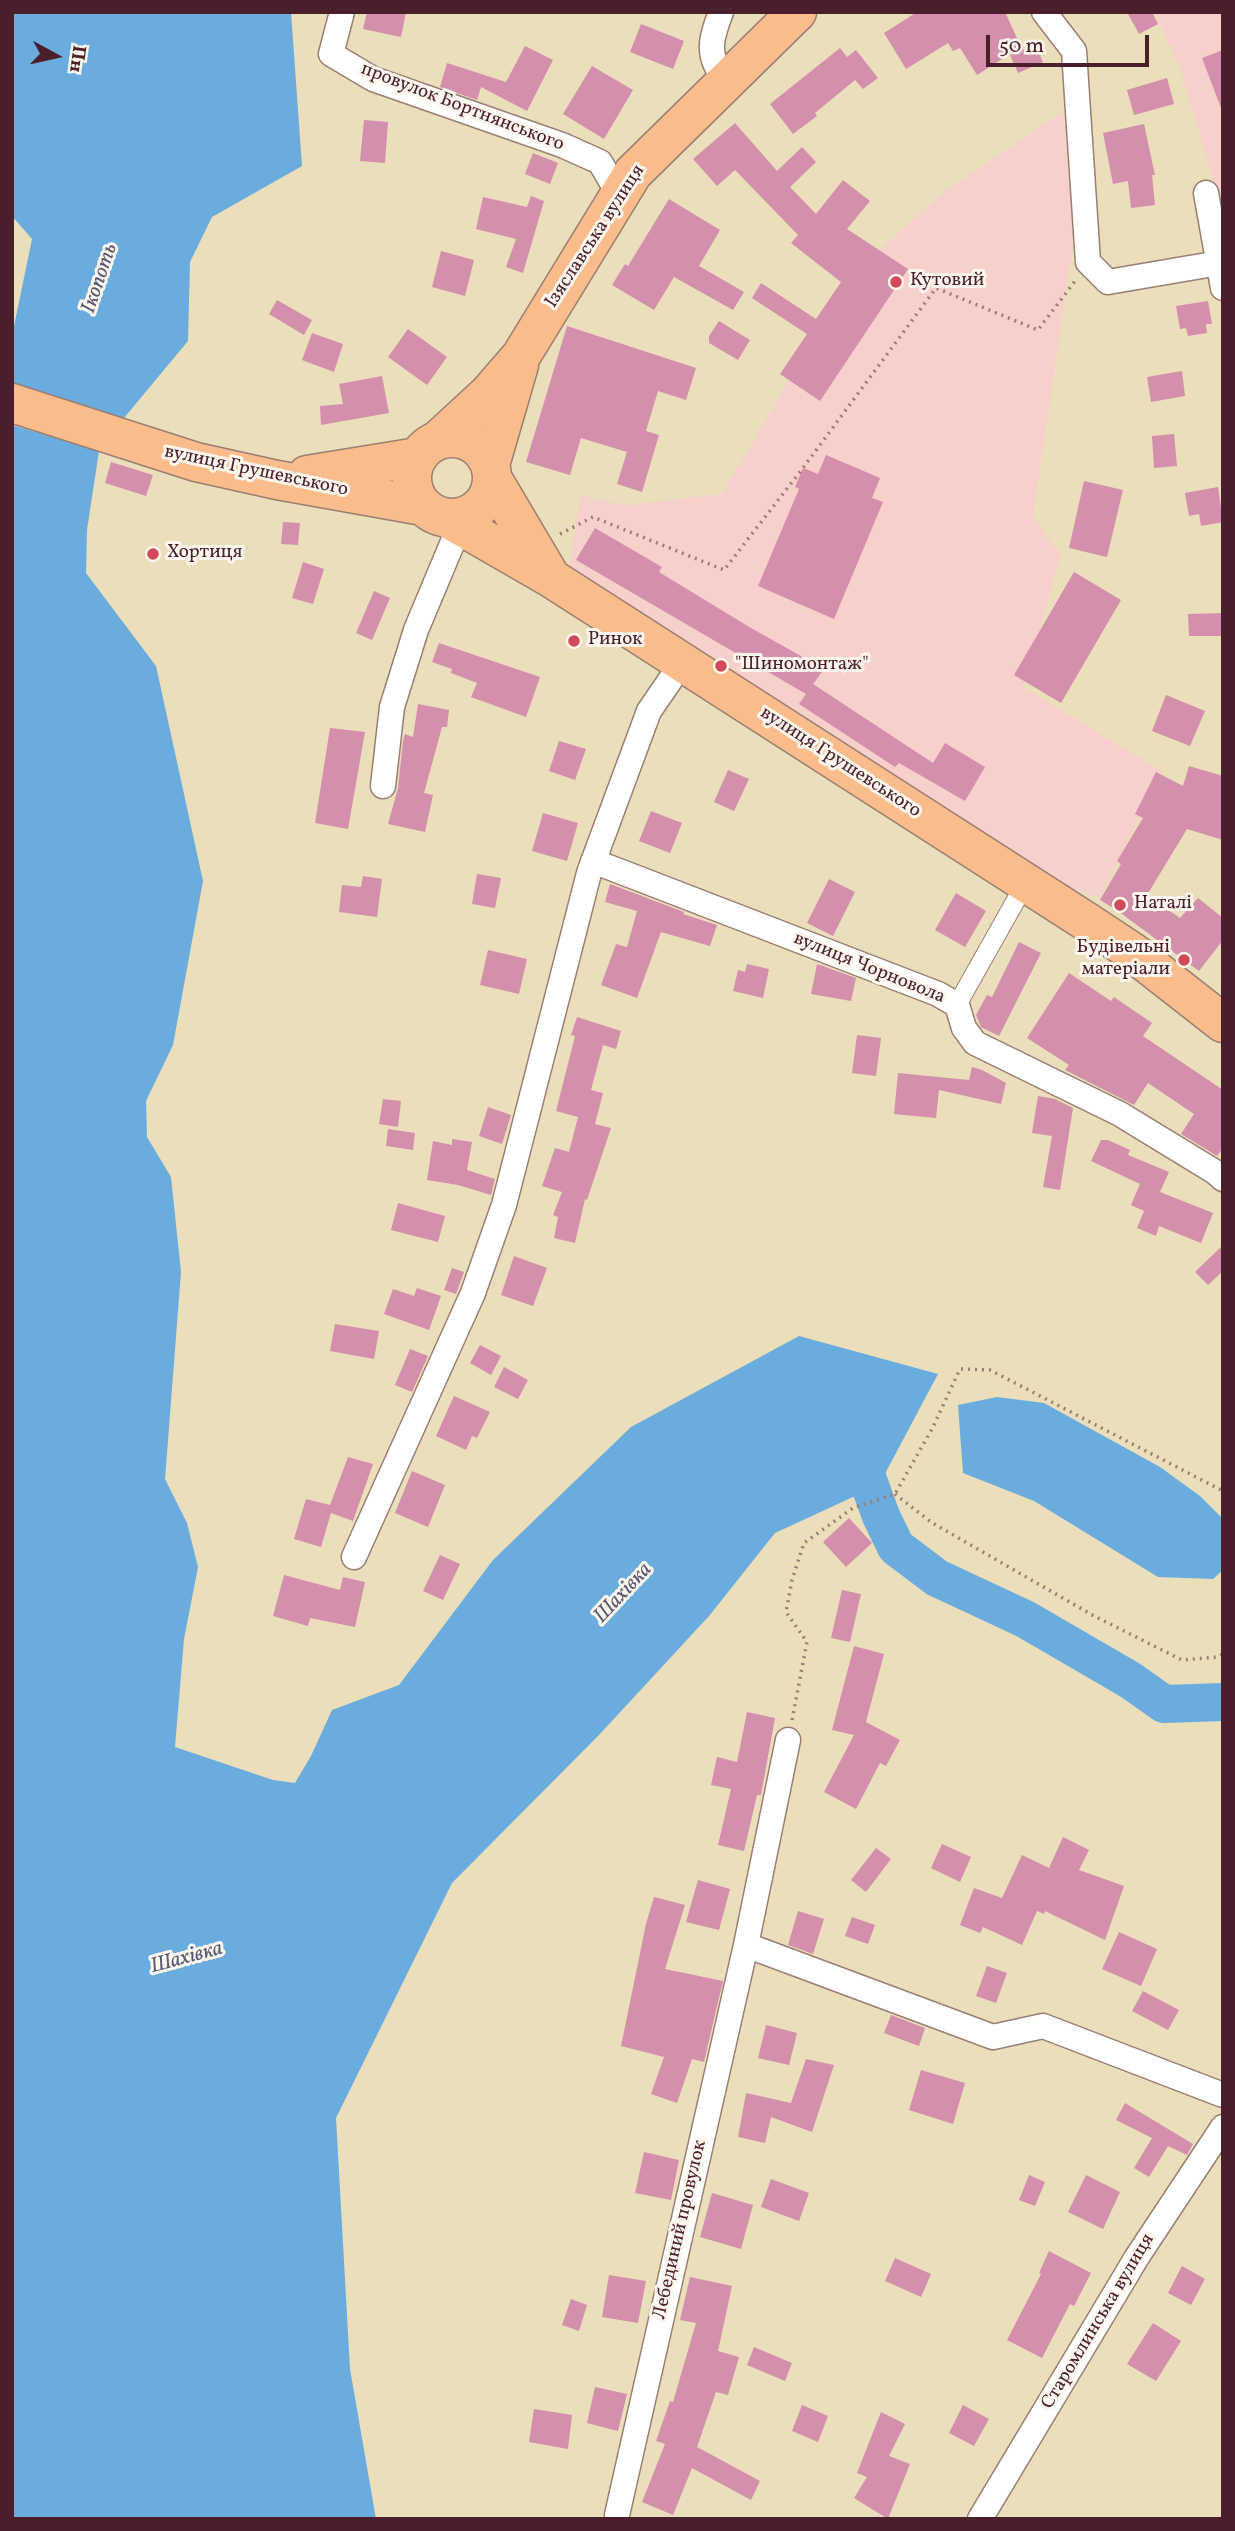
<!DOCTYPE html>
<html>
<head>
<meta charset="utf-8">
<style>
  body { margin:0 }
  #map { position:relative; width:1235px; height:2531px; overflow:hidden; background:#ebdebb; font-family:Vollkorn,serif }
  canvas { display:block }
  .frame { position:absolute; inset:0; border:14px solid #4a1f2b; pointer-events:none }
  .north { position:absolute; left:21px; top:21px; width:70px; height:70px; -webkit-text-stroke:5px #fbf7ec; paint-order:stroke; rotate:98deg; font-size:19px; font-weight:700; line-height:28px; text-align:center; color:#4a1f2b }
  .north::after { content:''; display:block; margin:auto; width:24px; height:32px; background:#4a1f2b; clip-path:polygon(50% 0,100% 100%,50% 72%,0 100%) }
  .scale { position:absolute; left:986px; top:35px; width:163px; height:32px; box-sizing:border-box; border:4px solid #4a1f2b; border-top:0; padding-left:9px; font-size:21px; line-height:24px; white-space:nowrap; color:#4a1f2b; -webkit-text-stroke:5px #fbf7ec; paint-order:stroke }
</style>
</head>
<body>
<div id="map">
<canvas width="1235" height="2531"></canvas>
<div class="frame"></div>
<div class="north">Пн</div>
<div class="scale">50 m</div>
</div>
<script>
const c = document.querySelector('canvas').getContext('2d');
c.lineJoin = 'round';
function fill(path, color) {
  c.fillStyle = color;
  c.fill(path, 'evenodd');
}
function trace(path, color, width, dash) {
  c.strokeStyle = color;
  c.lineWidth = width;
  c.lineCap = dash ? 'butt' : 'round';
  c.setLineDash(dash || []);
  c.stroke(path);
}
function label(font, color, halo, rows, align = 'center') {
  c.font = font + ' Vollkorn,serif';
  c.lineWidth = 6;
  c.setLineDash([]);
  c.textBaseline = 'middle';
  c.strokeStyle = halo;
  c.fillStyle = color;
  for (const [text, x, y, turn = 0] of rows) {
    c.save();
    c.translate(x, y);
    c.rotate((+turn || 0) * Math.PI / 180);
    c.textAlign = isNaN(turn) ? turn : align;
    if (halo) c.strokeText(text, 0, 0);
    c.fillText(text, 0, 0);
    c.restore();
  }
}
fill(new Path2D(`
  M 1154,12 L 1223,12 L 1223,247 L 1213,179 L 1178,62 Z
  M 1064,111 L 1075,231 L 1033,516 L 1061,555 L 1023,687 L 1161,771 L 1101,897 L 1062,886 L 569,570 L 580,496 L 626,505 L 721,494 L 757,436 L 840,285 L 945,191 Z`), '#f7d0cb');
fill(new Path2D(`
  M 12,12 L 291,12 L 302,166 L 212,217 L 190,262 L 188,341 L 119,424 L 12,385 L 12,336 L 32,239 L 12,216 Z
  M 12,425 L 99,451 L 87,530 L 86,573 L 156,666 L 203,881 L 173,1045 L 146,1101 L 147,1137 L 171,1177 L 181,1272 L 165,1479 L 187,1523 L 198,1567 L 184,1639 L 175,1747 L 273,1780 L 295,1783 L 311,1756 L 332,1710 L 399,1685 L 493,1560 L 631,1427 L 799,1336 L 938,1374 L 879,1485 L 775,1533 L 709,1616 L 599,1735 L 452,1883 L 336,2118 L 350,2369 L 376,2519 L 12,2519 Z
  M 997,1397 L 1044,1403 L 1160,1467 L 1200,1496 L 1223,1519 L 1223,1570 L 1213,1579 L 1158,1577 L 1034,1501 L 963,1473 L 958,1405 Z`), '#6bacdf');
trace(new Path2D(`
  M 840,1450 L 860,1458 L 881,1516 L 896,1547 L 937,1578 L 1025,1619 L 1130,1680 L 1164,1704 L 1223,1702`), '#6bacdf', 38);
fill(new Path2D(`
  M 367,12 L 406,12 L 401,37 L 363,29 Z
  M 917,12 L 1005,12 L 1021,47 L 977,75 L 960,48 L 953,51 L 948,43 L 906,69 L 884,33 Z
  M 1127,12 L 1152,12 L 1158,24 L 1139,34 Z
  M 641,24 L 684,41 L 673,69 L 630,52 Z
  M 1035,44 L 1043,62 L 1018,73 L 1010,55 Z
  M 525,46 L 553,60 L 527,111 L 481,87 L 477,100 L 440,87 L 447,63 L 506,82 Z
  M 840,48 L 847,57 L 856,50 L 878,78 L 863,89 L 855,80 L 815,113 L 817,116 L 793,134 L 770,104 Z
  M 1223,50 L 1223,108 L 1221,108 L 1202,58 Z
  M 592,66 L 633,90 L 604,139 L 563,114 Z
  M 1167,78 L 1174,104 L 1134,115 L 1127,90 Z
  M 364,120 L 388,122 L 385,163 L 360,161 Z
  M 735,123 L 777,171 L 802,147 L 816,162 L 790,187 L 816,214 L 843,180 L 870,201 L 847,229 L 908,269 L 820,401 L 780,374 L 807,334 L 752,298 L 761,283 L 816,319 L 841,282 L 791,243 L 798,235 L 735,170 L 717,186 L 693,159 Z
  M 1144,124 L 1155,175 L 1152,175 L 1155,205 L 1131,208 L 1128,181 L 1113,184 L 1103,133 Z
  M 533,153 L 558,163 L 550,184 L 525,174 Z
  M 531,196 L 544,201 L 523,273 L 506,267 L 516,239 L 476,229 L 483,197 L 527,207 Z
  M 669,199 L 720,230 L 699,266 L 744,292 L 733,310 L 674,277 L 654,310 L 612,285 L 625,264 L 628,266 Z
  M 441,251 L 474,260 L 465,296 L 432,287 Z
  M 277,300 L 312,320 L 304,335 L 269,314 Z
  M 1208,301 L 1212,324 L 1206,324 L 1207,333 L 1188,336 L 1186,328 L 1180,329 L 1176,306 Z
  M 719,321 L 750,340 L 738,360 L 709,343 L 709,336 Z
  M 567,326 L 696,368 L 686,400 L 658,391 L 646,431 L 659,435 L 642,492 L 617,484 L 627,452 L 581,438 L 570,475 L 526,462 Z
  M 408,329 L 447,357 L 427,385 L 388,357 Z
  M 312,333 L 343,344 L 334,372 L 302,360 Z
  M 1182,371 L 1185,396 L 1151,402 L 1147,377 Z
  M 382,376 L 389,413 L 321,425 L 320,406 L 343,404 L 339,384 Z
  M 1174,434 L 1177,466 L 1154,468 L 1152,436 Z
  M 826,455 L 880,478 L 872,498 L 883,502 L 834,619 L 758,586 L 799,489 L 795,487 L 803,468 L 818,474 Z
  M 111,462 L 153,475 L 146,496 L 105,483 Z
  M 1084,481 L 1123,490 L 1107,557 L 1069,548 Z
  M 1218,487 L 1223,522 L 1201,526 L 1199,514 L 1189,516 L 1185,493 Z
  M 283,522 L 300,523 L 298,545 L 281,544 Z
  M 595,528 L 662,567 L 659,572 L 751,628 L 824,669 L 806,694 L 576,560 Z
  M 303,562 L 324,569 L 313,604 L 292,598 Z
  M 1074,572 L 1121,600 L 1061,703 L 1014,675 Z
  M 374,591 L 390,598 L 372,640 L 356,633 Z
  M 1223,613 L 1223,636 L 1189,636 L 1188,614 Z
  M 439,643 L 540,677 L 526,717 L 471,697 L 477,683 L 451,673 L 452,669 L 432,662 Z
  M 813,684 L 933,763 L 945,743 L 985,767 L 965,801 L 899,763 L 895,767 L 799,704 Z
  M 1166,695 L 1205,711 L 1190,746 L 1152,731 Z
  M 418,704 L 449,710 L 447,727 L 442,727 L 424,793 L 433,795 L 425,832 L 388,824 L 398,788 L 403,741 L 405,734 L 413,737 Z
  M 330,728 L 365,732 L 348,829 L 315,823 Z
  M 559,741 L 586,749 L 575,780 L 549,771 Z
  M 1189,766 L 1223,776 L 1223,840 L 1187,829 L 1147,895 L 1180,918 L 1198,898 L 1223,918 L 1223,940 L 1199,971 L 1118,911 L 1100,900 L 1121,864 L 1117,861 L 1143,818 L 1135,814 L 1156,772 L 1183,786 Z
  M 728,770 L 749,779 L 734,811 L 714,802 Z
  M 651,811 L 682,823 L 670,853 L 639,841 Z
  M 543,813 L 578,823 L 567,861 L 532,851 Z
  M 477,874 L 501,878 L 495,908 L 472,904 Z
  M 363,876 L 382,879 L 377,917 L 339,912 L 342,885 L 361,887 Z
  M 829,879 L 855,892 L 833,936 L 807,923 Z
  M 610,884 L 684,912 L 683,914 L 717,925 L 710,946 L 661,932 L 637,998 L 601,985 L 616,944 L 627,947 L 637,911 L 605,902 Z
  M 956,893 L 986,911 L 965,947 L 935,930 Z
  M 1019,942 L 1041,953 L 999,1036 L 981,1027 L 976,1015 L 987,995 L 992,997 Z
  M 488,950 L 527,959 L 519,994 L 480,985 Z
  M 747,964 L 769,969 L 763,998 L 733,991 L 738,970 L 745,972 Z
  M 817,964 L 856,978 L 851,1001 L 811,994 Z
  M 1069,973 L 1111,1001 L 1114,997 L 1152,1023 L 1143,1036 L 1223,1090 L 1223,1148 L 1217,1156 L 1181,1134 L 1194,1114 L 1148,1083 L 1134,1105 L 1067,1071 L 1065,1070 L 1069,1065 L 1027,1038 Z
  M 577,1017 L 621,1031 L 616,1049 L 603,1045 L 591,1090 L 603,1093 L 595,1124 L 611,1128 L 587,1200 L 585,1199 L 575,1243 L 554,1238 L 558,1217 L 553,1215 L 562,1192 L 542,1186 L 555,1148 L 569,1152 L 578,1117 L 556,1111 L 575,1036 L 571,1035 Z
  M 857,1035 L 881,1038 L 876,1076 L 852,1073 Z
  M 972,1067 L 982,1070 L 1006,1083 L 1001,1104 L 939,1090 L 936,1118 L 894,1114 L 898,1073 L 969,1080 Z
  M 1038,1096 L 1055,1099 L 1073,1108 L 1060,1190 L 1043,1187 L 1052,1136 L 1032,1133 Z
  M 383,1099 L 401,1101 L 398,1127 L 379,1124 Z
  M 488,1107 L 511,1115 L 502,1144 L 479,1136 Z
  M 388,1129 L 415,1133 L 413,1150 L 386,1146 Z
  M 452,1139 L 472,1142 L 467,1170 L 495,1179 L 491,1195 L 458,1185 L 427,1180 L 433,1141 L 452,1145 Z
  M 1101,1140 L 1108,1140 L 1130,1150 L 1128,1155 L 1169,1172 L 1160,1192 L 1213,1213 L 1201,1243 L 1159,1226 L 1156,1236 L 1137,1228 L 1144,1211 L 1131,1205 L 1140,1184 L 1091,1161 Z
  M 398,1203 L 445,1216 L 438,1242 L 391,1230 Z
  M 1223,1245 L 1223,1271 L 1208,1285 L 1195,1272 Z
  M 514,1256 L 547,1268 L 533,1306 L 501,1295 Z
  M 452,1268 L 464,1272 L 456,1294 L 444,1290 Z
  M 417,1288 L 441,1296 L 429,1330 L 384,1314 L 393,1289 L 414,1296 Z
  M 335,1324 L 379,1331 L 374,1359 L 330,1351 Z
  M 480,1345 L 501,1356 L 491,1375 L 470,1363 Z
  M 410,1349 L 428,1356 L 412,1392 L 395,1385 Z
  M 504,1367 L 528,1380 L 518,1399 L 494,1387 Z
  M 454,1396 L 490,1412 L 477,1438 L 472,1436 L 466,1450 L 436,1436 Z
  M 348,1457 L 373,1464 L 353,1521 L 331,1513 L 321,1547 L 294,1539 L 306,1499 L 330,1505 Z
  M 412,1471 L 445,1485 L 428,1527 L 395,1513 Z
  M 849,1518 L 872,1543 L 846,1567 L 823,1542 Z
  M 440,1555 L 460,1564 L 443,1600 L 423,1591 Z
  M 284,1575 L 340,1590 L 343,1577 L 365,1582 L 355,1627 L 310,1618 L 308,1626 L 273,1616 Z
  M 842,1590 L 861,1594 L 850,1642 L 831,1638 Z
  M 854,1646 L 884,1654 L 866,1722 L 900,1740 L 886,1766 L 880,1763 L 856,1809 L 824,1792 L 854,1735 L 832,1730 Z
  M 747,1712 L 775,1718 L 761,1795 L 757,1795 L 744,1851 L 718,1845 L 731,1789 L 711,1785 L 717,1757 L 737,1762 Z
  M 1063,1837 L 1089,1850 L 1079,1870 L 1124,1886 L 1105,1940 L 1045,1911 L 1044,1914 L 1037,1911 L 1022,1945 L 983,1927 L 980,1933 L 960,1925 L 974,1888 L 1002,1898 L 1022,1855 L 1049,1868 Z
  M 942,1844 L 971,1857 L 960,1882 L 931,1868 Z
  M 876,1848 L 891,1859 L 866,1892 L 851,1880 Z
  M 698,1880 L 730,1889 L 719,1930 L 686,1922 Z
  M 654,1897 L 685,1905 L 665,1969 L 723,1981 L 704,2062 L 692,2059 L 677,2103 L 651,2094 L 664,2057 L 621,2046 L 646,1924 Z
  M 798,1911 L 824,1919 L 813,1954 L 788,1945 Z
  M 852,1917 L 875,1925 L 868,1944 L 845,1936 Z
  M 1119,1932 L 1157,1949 L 1141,1986 L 1102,1969 Z
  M 987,1966 L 1007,1973 L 996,2003 L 976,1996 Z
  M 1143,1991 L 1179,2010 L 1168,2030 L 1132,2011 Z
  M 891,2015 L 925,2028 L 919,2046 L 884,2033 Z
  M 766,2025 L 797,2033 L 789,2065 L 758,2058 Z
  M 806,2059 L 834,2065 L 812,2132 L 771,2117 L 765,2143 L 738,2137 L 746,2093 L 791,2103 Z
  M 921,2070 L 965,2083 L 953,2124 L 909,2110 Z
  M 1125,2103 L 1193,2144 L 1187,2155 L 1168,2146 L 1149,2177 L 1134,2168 L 1152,2138 L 1116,2120 Z
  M 644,2152 L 679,2160 L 671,2200 L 635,2193 Z
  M 1029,2175 L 1045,2182 L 1035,2206 L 1019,2200 Z
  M 1086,2175 L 1120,2192 L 1103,2229 L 1068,2212 Z
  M 771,2179 L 809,2193 L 799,2221 L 761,2207 Z
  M 712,2193 L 753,2205 L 741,2249 L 700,2237 Z
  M 1049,2251 L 1091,2273 L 1074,2306 L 1070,2304 L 1042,2358 L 1007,2340 L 1041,2274 L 1039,2273 Z
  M 895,2258 L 931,2274 L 921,2297 L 885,2281 Z
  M 1182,2266 L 1205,2279 L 1191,2305 L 1168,2293 Z
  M 609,2275 L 646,2281 L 638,2323 L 602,2317 Z
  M 690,2277 L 732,2286 L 718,2351 L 739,2357 L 728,2395 L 716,2392 L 697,2447 L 760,2481 L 751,2500 L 692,2468 L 673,2515 L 642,2502 L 665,2444 L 656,2441 L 670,2401 L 673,2402 L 696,2323 L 680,2320 Z
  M 571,2299 L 587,2305 L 579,2331 L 562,2325 Z
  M 1153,2323 L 1181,2341 L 1156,2381 L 1127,2364 Z
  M 754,2347 L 792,2363 L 785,2381 L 747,2365 Z
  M 595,2387 L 627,2394 L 618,2431 L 587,2423 Z
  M 802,2405 L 828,2416 L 818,2442 L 792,2431 Z
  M 963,2405 L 989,2419 L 974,2446 L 949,2433 Z
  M 534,2409 L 572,2415 L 568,2449 L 529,2442 Z
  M 881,2412 L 905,2424 L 889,2456 L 910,2464 L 888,2519 L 854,2498 L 867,2477 L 857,2473 Z`), '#d38fac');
const pedestrian = new Path2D(`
  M 957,1005 L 1025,884`);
const minor = new Path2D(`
  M 342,12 L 331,54 L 373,79 L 562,145 L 600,162 L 619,195
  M 721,12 C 710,41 706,56 726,81
  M 1044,12 L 1074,51 L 1088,262 L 1108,282 L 1219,263
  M 1206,193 L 1223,288
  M 383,786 L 392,707 L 416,630 L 460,525
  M 593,861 L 938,994 L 957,1005 L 964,1028 L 975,1043 L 1120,1114 L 1215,1172 L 1223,1179
  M 354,1557 L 473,1293 L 504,1205 L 589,873 L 649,711 L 682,663
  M 746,1945 L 993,2037 L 1043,2026 L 1223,2095
  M 617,2515 L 746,1945 L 788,1740
  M 980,2519 L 1137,2257 L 1223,2127`);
const primary = new Path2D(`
  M 12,403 L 196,462 L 277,480 L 423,506
  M412 478a40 40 0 1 1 80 0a40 40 0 1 1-80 0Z
  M 437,441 L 489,393 L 521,356 L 633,173 L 797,12
  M 490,465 L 519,365
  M 307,475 L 418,457
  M 492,478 L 550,576
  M 447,518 L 551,578 L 1087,922 L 1131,951 L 1223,1023`);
trace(pedestrian, '#9a7e73', 20);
trace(minor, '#9a7e73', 27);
trace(primary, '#9a7e73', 41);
trace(new Path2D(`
  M 560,534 L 593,517 L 724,570 L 803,468 L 936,288 L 1038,330 L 1075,281
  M 895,1494 L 931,1522 L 1094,1616 L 1182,1660 L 1218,1657 L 1223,1654
  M 792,1720 L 807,1642 L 786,1612 L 792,1580 L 804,1543 L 853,1508 L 895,1494 L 932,1429 L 960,1369 L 990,1370 L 1223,1491`), '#9a7e73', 3.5, [2, 5]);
trace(pedestrian, '#fff', 18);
trace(minor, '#fff', 24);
trace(primary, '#fabc8b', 38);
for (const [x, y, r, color] of [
  [896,282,7,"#d1495b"],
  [153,554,7,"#d1495b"],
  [574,641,7,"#d1495b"],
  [721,666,7,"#d1495b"],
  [1120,905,7,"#d1495b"],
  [1184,960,7,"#d1495b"]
]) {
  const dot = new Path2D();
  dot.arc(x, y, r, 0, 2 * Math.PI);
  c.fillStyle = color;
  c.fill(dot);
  trace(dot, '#fbf7ec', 2.5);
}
label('19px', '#4a1f2b', '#fbf7ec', [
  ["провулок Бортнянського",462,108,21],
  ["Ізяславська вулиця",596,237,-57],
  ["вулиця Грушевського",256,472,12],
  ["вулиця Грушевського",840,763,33],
  ["вулиця Чорновола",869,969,22],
  ["Лебединий провулок",681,2230,-77],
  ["Старомлинська вулиця",1099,2322,-59]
]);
label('19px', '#4a1f2b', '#fbf7ec', [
  ["Кутовий",910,282],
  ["Хортиця",167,554],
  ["Ринок",588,641],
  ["\"Шиномонтаж\"",735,666],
  ["Наталі",1134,905],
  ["Будівельні",1170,949,"right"],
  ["матеріали",1170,971,"right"]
], 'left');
label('italic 21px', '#575773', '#fbf7ec', [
  ["Ікопоть",101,279,-71],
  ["Шахівка",624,1594,-47],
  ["Шахівка",187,1959,-15]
]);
</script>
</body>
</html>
